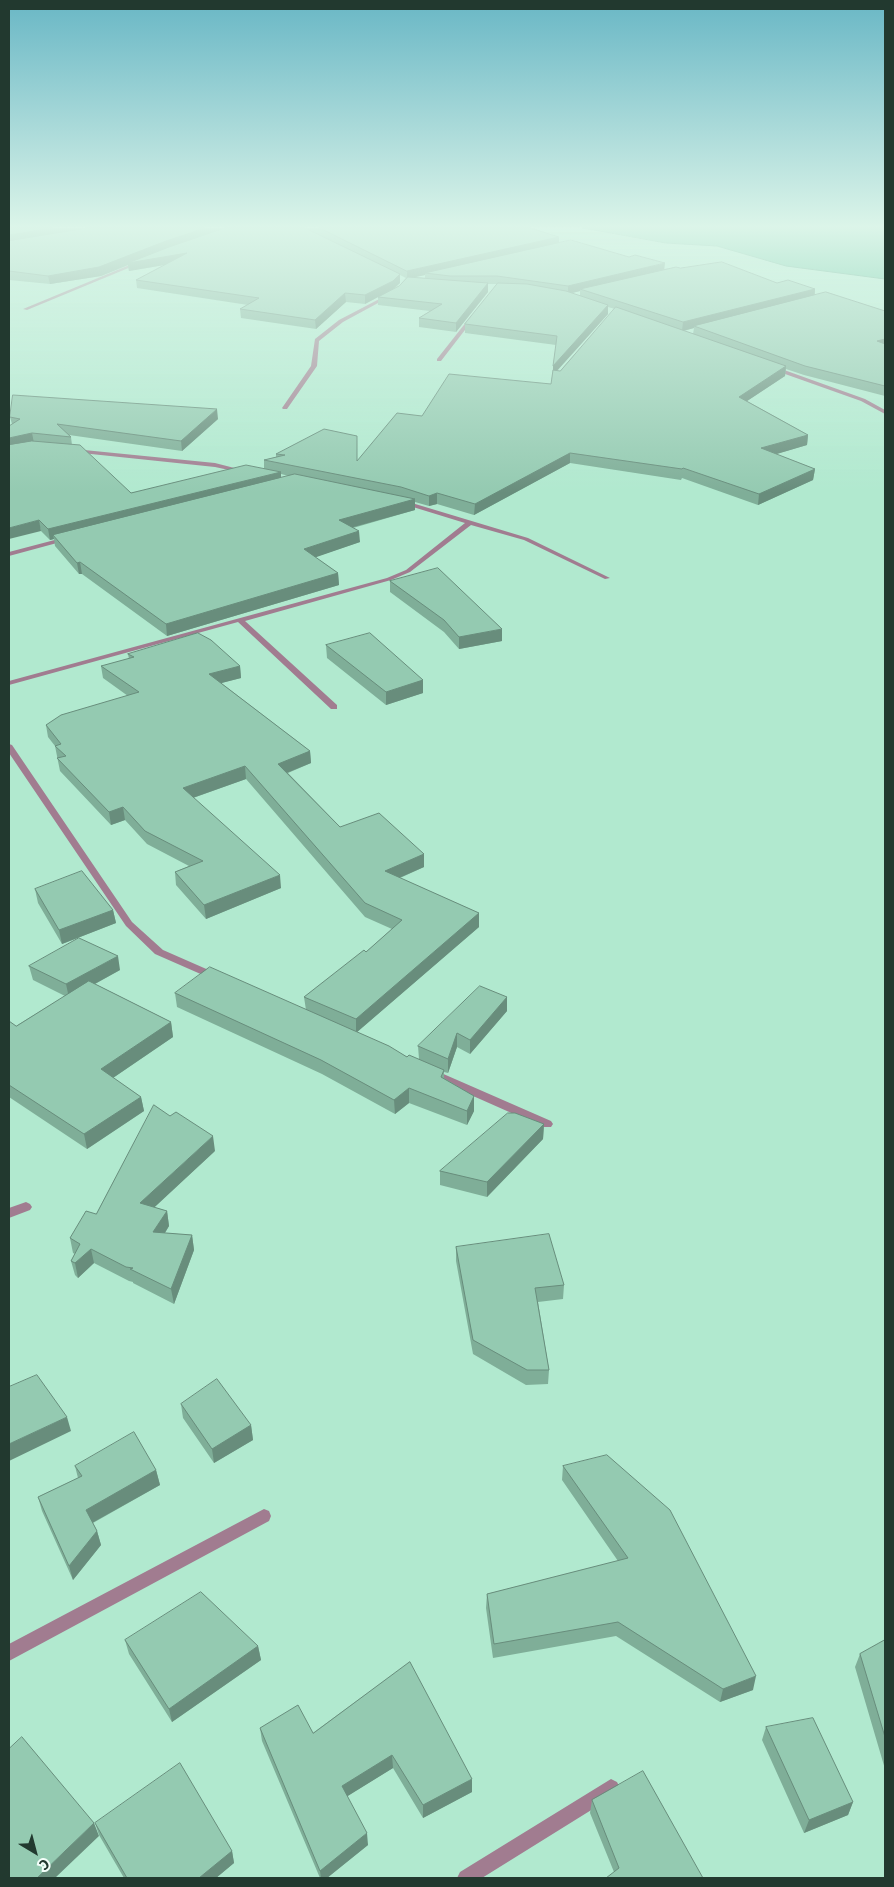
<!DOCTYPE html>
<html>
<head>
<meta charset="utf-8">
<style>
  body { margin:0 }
  #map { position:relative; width:894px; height:1887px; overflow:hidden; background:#b1e9cf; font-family:"Fira Sans",sans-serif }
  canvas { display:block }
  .frame { position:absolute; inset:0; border:10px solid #22392f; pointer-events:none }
  .north { position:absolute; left:10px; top:1827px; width:50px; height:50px; -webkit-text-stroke:4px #f3fef9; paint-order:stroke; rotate:143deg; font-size:14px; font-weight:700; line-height:20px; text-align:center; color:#22392f }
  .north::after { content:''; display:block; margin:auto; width:18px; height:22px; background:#22392f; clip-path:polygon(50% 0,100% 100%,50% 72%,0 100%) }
</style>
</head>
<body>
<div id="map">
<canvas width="894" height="1887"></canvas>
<div class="frame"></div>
<div class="north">С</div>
</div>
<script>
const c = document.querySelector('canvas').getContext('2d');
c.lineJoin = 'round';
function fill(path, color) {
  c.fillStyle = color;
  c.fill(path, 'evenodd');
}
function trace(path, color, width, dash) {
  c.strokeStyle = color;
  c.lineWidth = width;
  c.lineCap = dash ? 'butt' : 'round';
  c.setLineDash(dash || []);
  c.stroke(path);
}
const water = new Path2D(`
  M 583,228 L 885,228 L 885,279 L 786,266 L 717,246 L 666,243 Z`);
fill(water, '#4abb90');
trace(water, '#3e9473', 1);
fill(new Path2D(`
  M 139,261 L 143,262 L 27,310 L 23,309 Z
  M 387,295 L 391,296 L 343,322 L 319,341 L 317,366 L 287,409 L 283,409 L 282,408 L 311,366 L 315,339 L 339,320 Z
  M 471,316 L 475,317 L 441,361 L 437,361 L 437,359 Z
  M 773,366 L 865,399 L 885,410 L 885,414 L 861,401 L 771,369 L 770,368 Z
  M 74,449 L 215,463 L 246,471 L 243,473 L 215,467 L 72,452 L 71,451 Z
  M 402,500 L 528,538 L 610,578 L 605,579 L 524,540 L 471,525 L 410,572 L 391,580 L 245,621 L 337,705 L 337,709 L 331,709 L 238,622 L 9,685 L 9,681 L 387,578 L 406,570 L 465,523 L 400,503 L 399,502 Z
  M 66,537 L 69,539 L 68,540 L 9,556 L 9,552 Z
  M 9,744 L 12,745 L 132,922 L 163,950 L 220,975 L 221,977 L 220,979 L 212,979 L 155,954 L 126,926 L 9,753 Z
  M 432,1069 L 551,1121 L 553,1124 L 551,1127 L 543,1127 L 428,1076 L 426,1073 L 428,1070 Z
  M 26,1202 L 30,1204 L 32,1207 L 30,1210 L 9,1218 L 9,1208 Z
  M 264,1509 L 269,1511 L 271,1516 L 269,1521 L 9,1661 L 9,1644 Z
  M 611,1779 L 617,1782 L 620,1788 L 617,1794 L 482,1878 L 457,1878 L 460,1872 Z`), '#a17c90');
fill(new Path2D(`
  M 9,228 L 530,228 L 559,237 L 559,243 L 664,269 L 680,268 L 815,289 L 815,295 L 885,311 L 885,396 L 804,375 L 786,369 L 785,376 L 747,401 L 808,435 L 807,445 L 776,454 L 815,469 L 813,480 L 758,505 L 682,478 L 681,480 L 570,463 L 474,515 L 437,504 L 429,506 L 415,502 L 415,510 L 353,528 L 360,542 L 315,557 L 338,573 L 339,585 L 167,636 L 82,574 L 79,574 L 55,546 L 54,539 L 50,540 L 41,531 L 10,417 L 218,419 L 182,451 L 69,435 L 71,437 L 72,445 L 131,493 L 264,469 L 264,460 L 276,457 L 276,454 L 357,461 L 422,416 L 551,384 L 556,345 L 465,333 L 465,324 L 497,284 L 488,284 L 488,292 L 456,332 L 419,327 L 419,318 L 430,311 L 378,305 L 378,297 L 365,304 L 346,302 L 316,329 L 241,318 L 240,309 L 248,305 L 137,288 L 136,280 L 164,265 L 129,271 L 128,265 L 101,276 L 50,284 L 9,280 ZM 400,275 L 406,278 L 399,286 L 394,289 L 400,283 ZM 425,275 L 425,278 L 415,277 ZM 580,291 L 580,296 L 572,293 ZM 608,307 L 615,309 L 560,371 L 557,371 L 608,314 ZM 694,328 L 693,334 L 684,331 ZM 281,474 L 289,476 L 281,478 Z
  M 390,581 L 502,641 L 459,649 L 444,632 L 390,592 Z
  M 326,645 L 423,680 L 423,693 L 386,705 L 327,658 Z
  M 128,654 L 240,666 L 241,678 L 221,683 L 310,751 L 311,763 L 288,773 L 340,827 L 424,854 L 424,867 L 400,878 L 479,913 L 479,927 L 357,1032 L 407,1057 L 419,1059 L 418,1046 L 507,997 L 507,1011 L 470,1054 L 457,1047 L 448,1073 L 444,1072 L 444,1078 L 474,1096 L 474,1111 L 467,1125 L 409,1103 L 395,1114 L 322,1074 L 177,1007 L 175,993 L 306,1010 L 304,997 L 366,952 L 392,929 L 365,917 L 246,779 L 193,798 L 281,888 L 206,919 L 176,885 L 175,872 L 189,866 L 147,844 L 125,820 L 111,825 L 60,771 L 55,746 L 48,737 L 46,725 L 128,696 L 103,678 L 101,666 L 129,659 Z
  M 35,889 L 113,910 L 116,923 L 62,944 L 38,903 Z
  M 29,966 L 120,970 L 95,984 L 171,1022 L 173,1037 L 113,1078 L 141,1097 L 144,1111 L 87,1149 L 9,1097 L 9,1021 L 16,1026 L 65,996 L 33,980 Z
  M 544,1124 L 543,1139 L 487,1197 L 440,1185 L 440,1171 Z
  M 215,1151 L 154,1207 L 167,1211 L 169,1226 L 165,1233 L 192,1235 L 194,1250 L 174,1304 L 133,1283 L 133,1282 L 129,1281 L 94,1263 L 78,1278 L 75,1275 L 71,1261 L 75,1254 L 73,1253 L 70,1238 L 96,1214 Z
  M 456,1247 L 564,1285 L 563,1299 L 538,1302 L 549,1370 L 548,1384 L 526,1385 L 473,1354 L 456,1261 Z
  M 181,1404 L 251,1425 L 253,1440 L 214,1463 L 183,1418 Z
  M 75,1466 L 156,1470 L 160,1485 L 93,1523 L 97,1531 L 101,1545 L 73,1580 L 42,1511 L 38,1497 L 78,1478 Z
  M 563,1466 L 753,1690 L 720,1702 L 616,1636 L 493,1658 L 486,1608 L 487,1594 L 618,1561 L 562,1480 Z
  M 125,1640 L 258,1646 L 261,1660 L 172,1722 L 129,1654 Z
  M 885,1640 L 885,1769 L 855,1667 L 860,1654 Z
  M 410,1662 L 472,1792 L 423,1818 L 393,1768 L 347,1796 L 368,1845 L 327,1878 L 320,1878 L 262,1741 L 260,1728 L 313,1733 Z
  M 766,1727 L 853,1802 L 848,1815 L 804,1833 L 762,1740 Z
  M 592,1800 L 703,1878 L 614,1872 L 590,1813 Z
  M 95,1823 L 232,1851 L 234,1863 L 216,1878 L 124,1878 L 99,1835 Z`), '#7fae98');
fill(new Path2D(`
  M 53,228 L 101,228 L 9,244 L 9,235 Z
  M 205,228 L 230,228 L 187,253 L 188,261 L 129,271 L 128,265 L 101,276 L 50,284 L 48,276 L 166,241 Z
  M 559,237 L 559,245 L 425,273 L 425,275 L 407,279 L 407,271 Z
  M 665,263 L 664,272 L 580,289 L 580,291 L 568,294 L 568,286 Z
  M 400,274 L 400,283 L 393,289 L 365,304 L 365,295 Z
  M 488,283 L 488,292 L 456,332 L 456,323 Z
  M 815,289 L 814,298 L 694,326 L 694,328 L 682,331 L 683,322 Z
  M 345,293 L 346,302 L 316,329 L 315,320 Z
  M 608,305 L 608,314 L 553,375 L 553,366 Z
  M 885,339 L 885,347 L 877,341 Z
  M 786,366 L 785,376 L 738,407 L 739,397 Z
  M 217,409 L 218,419 L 182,451 L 181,441 Z
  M 32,433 L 34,443 L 9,449 L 9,438 Z
  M 808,435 L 807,445 L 760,459 L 761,448 Z
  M 570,453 L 570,463 L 474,515 L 475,504 Z
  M 815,469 L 813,480 L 758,505 L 759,494 Z
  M 281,472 L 281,482 L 53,535 L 54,539 L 50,540 L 48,529 Z
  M 437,493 L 437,504 L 429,506 L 429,496 Z
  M 415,499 L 415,510 L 339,531 L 339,520 Z
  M 39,520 L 41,531 L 9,539 L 9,528 Z
  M 359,531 L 360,542 L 305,561 L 304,549 Z
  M 80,562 L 82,574 L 79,574 L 77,563 Z
  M 338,573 L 339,585 L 167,636 L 166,624 Z
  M 502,629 L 502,641 L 459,649 L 459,637 Z
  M 240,666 L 241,678 L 210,686 L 209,674 Z
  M 423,680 L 423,693 L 386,705 L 386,692 Z
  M 310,751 L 311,763 L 279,776 L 278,764 Z
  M 245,766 L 246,779 L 184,801 L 183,788 Z
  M 123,807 L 125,820 L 111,825 L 109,812 Z
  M 424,854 L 424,867 L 385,884 L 385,871 Z
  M 280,875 L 281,888 L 206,919 L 204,905 Z
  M 113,910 L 116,923 L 62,944 L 59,930 Z
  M 479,913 L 479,927 L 356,1033 L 356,1019 Z
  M 118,956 L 120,970 L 69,998 L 66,984 Z
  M 507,997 L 507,1011 L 470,1054 L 470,1040 Z
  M 171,1022 L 173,1037 L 104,1084 L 101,1069 Z
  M 457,1033 L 457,1047 L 448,1073 L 448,1059 Z
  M 409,1088 L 409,1103 L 395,1114 L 394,1100 Z
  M 474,1096 L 474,1111 L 467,1125 L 467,1111 Z
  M 141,1097 L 144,1111 L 87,1149 L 84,1134 Z
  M 544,1124 L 543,1139 L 487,1197 L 487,1182 Z
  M 213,1136 L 215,1151 L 143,1218 L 140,1203 Z
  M 167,1211 L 169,1226 L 156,1247 L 153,1232 Z
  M 192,1235 L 194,1250 L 174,1304 L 171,1289 Z
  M 91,1249 L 94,1263 L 78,1278 L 75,1263 Z
  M 67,1417 L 71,1431 L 9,1461 L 9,1444 Z
  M 251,1425 L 253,1440 L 214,1463 L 212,1449 Z
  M 156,1470 L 160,1485 L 90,1524 L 86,1510 Z
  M 97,1531 L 101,1545 L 73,1580 L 69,1566 Z
  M 258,1646 L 261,1660 L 172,1722 L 169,1709 Z
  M 756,1676 L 753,1690 L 720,1702 L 723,1689 Z
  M 392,1755 L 393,1768 L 343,1799 L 342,1786 Z
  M 472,1779 L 472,1792 L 423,1818 L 423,1805 Z
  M 853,1802 L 848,1815 L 804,1833 L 809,1820 Z
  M 94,1823 L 99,1836 L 55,1878 L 37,1878 Z
  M 367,1833 L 368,1845 L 327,1878 L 321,1878 L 320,1871 Z
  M 232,1851 L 234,1863 L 216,1878 L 199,1878 Z`), '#688d7c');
const building = new Path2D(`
  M 9,228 L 53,228 L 9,235 Z
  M 87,228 L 205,228 L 166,241 L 99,267 L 48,276 L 9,271 L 9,241 Z
  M 225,228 L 305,228 L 400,274 L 393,281 L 365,295 L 345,293 L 315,320 L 240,309 L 259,298 L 136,280 L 187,253 L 128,263 L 169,247 Z
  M 320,228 L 530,228 L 559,237 L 407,271 Z
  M 571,240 L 629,257 L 635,255 L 665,263 L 568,286 L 497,276 L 450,276 L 425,273 Z
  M 722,262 L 777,283 L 788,280 L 815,289 L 683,322 L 580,289 L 676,267 L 680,268 Z
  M 408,277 L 488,283 L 456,323 L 419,318 L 442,304 L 378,297 L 399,286 Z
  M 498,283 L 527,284 L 566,291 L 608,305 L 553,366 L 557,336 L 465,324 Z
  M 826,292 L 885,311 L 885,339 L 877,341 L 885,344 L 885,386 L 805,366 L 694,326 Z
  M 616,307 L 786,366 L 739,397 L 808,435 L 761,448 L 815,469 L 759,494 L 683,468 L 682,469 L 570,453 L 475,504 L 437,493 L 429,496 L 401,487 L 264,460 L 285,455 L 276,454 L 324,429 L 357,436 L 357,461 L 397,413 L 422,416 L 449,374 L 551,384 L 553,370 L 560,371 Z
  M 13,395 L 217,409 L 181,441 L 57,424 L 71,437 L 32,433 L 9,438 L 9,426 L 20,419 L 10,417 Z
  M 32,441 L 80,445 L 131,493 L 246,465 L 281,472 L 48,529 L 39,520 L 9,528 L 9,445 Z
  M 295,474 L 415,499 L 339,520 L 359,531 L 304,549 L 338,573 L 166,624 L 80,562 L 77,563 L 53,535 Z
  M 438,568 L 502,629 L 459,637 L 444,620 L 390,581 Z
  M 198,633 L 211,640 L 240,666 L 209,674 L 310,751 L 278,764 L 340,827 L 379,813 L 424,854 L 385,871 L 479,913 L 356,1019 L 304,997 L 364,950 L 366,952 L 402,920 L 365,903 L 245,766 L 183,788 L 280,875 L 204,905 L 175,872 L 203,861 L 145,831 L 123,807 L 109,812 L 57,758 L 66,756 L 55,746 L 61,744 L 46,725 L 61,715 L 139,692 L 101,666 L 134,657 L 128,654 Z
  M 370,633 L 423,680 L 386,692 L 326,645 Z
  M 82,871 L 113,910 L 59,930 L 35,889 Z
  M 79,938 L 118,956 L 66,984 L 29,966 Z
  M 210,967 L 389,1046 L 407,1057 L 409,1055 L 444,1070 L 441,1077 L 474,1096 L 467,1111 L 409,1088 L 394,1100 L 321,1060 L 175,993 Z
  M 89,981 L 171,1022 L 101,1069 L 141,1097 L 84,1134 L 9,1085 L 9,1021 L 16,1026 Z
  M 480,986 L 507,997 L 470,1040 L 457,1033 L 448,1059 L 418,1046 Z
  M 154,1105 L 170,1116 L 176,1112 L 213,1136 L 140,1203 L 167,1211 L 153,1232 L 192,1235 L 171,1289 L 130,1269 L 133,1268 L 126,1267 L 91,1249 L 75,1263 L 71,1261 L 80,1244 L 70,1238 L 86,1211 L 96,1214 Z
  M 508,1113 L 515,1113 L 544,1124 L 487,1182 L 440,1171 Z
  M 549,1234 L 564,1285 L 535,1288 L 549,1370 L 527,1370 L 473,1340 L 456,1247 Z
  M 37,1375 L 67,1417 L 9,1444 L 9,1387 Z
  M 217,1379 L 251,1425 L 212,1449 L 181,1404 Z
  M 134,1432 L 156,1470 L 86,1510 L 97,1531 L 69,1566 L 38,1497 L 82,1476 L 75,1466 Z
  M 607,1455 L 670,1510 L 756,1676 L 723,1689 L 618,1622 L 494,1644 L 487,1594 L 628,1558 L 563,1466 Z
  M 201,1592 L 258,1646 L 169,1709 L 125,1640 Z
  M 885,1640 L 885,1737 L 860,1654 Z
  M 410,1662 L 472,1779 L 423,1805 L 392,1755 L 342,1786 L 367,1833 L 320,1871 L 260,1728 L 298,1705 L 313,1733 Z
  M 813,1718 L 853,1802 L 809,1820 L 766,1727 Z
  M 22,1737 L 94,1823 L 37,1878 L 9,1878 L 9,1749 Z
  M 180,1763 L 232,1851 L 199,1878 L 127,1878 L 95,1823 Z
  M 643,1771 L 703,1878 L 606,1878 L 619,1868 L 592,1800 Z`);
fill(building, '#94cab1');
trace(building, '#688d7c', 1);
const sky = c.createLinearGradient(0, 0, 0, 493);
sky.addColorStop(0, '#69b7c5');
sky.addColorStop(0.46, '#dcf5e9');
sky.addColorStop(1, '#dcf5e900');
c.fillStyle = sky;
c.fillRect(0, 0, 894, 493);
</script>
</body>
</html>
